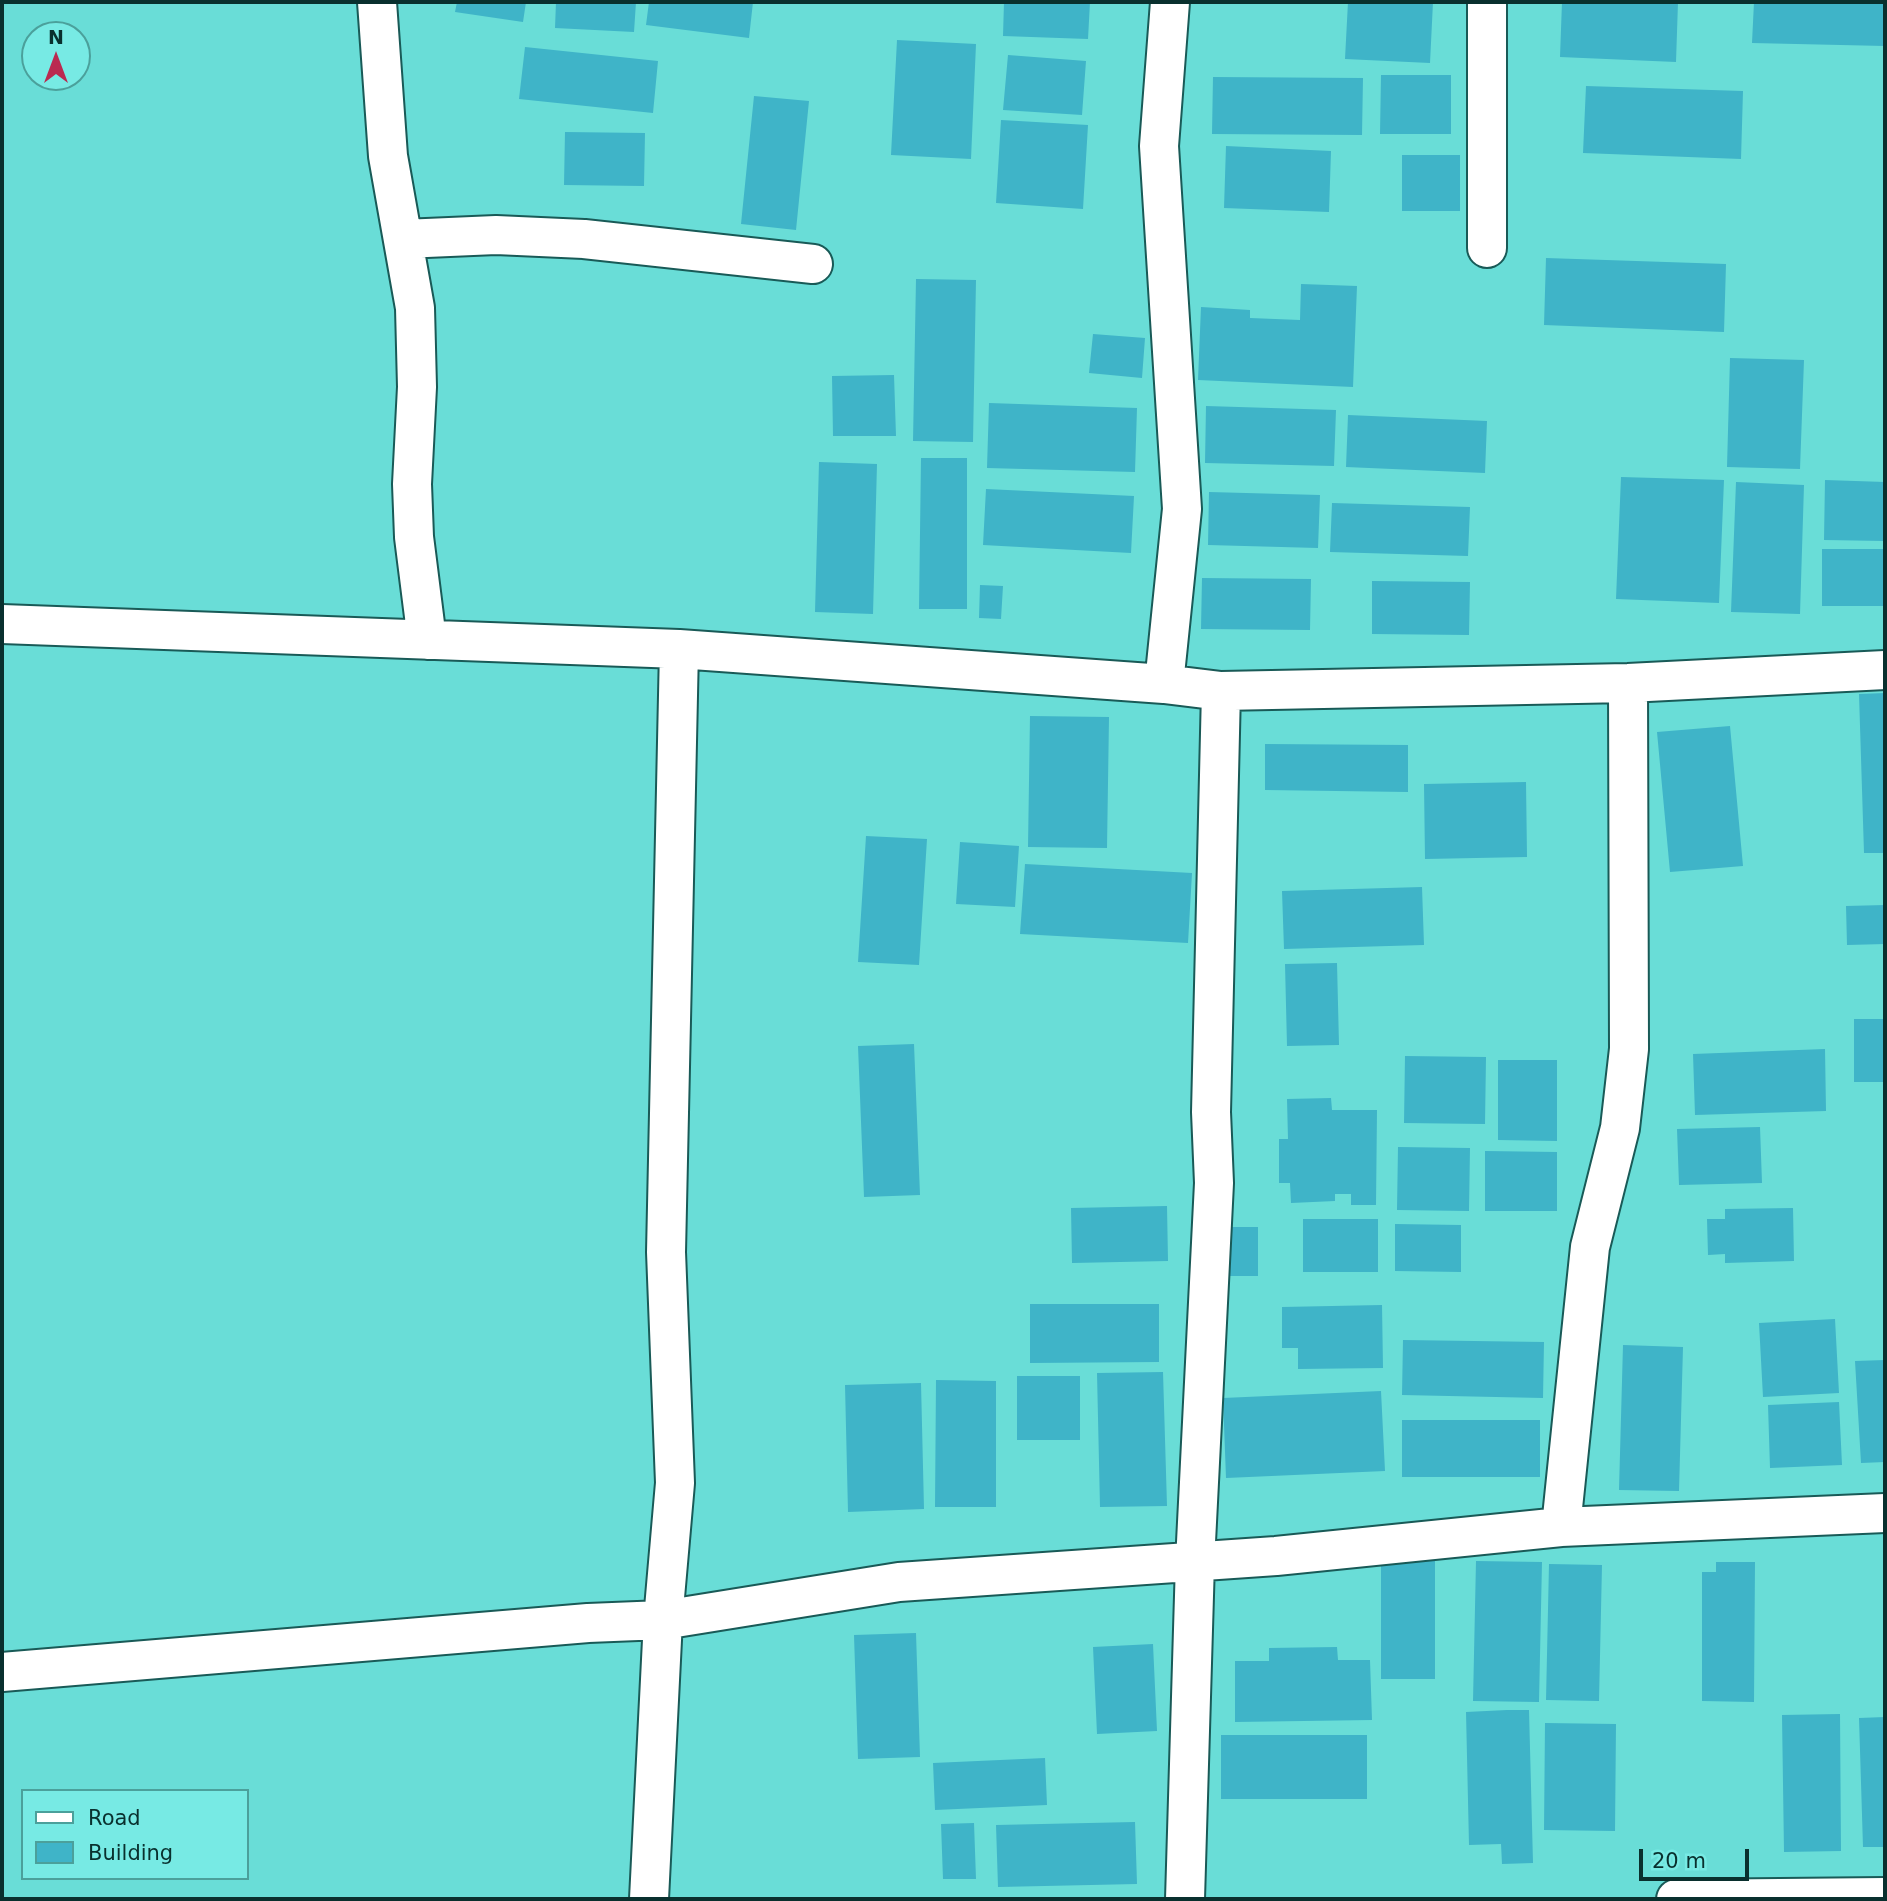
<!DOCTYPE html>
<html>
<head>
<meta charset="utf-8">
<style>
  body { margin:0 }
  #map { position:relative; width:1887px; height:1901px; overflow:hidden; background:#69ddd7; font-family:"DejaVu Sans",sans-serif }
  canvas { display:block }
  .frame { position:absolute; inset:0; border:4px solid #09302e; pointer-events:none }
  .legend { position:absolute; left:21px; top:1789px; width:228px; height:91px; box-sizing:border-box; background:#77eae4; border:2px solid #4ba09b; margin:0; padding:9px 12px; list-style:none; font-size:21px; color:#09302e }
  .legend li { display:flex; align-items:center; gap:14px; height:35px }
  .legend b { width:35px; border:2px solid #4ba09b }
  .north { position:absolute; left:21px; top:21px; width:70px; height:70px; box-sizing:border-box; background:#77eae4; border:2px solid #4ba09b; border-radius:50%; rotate:0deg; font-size:19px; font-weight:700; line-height:28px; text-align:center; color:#09302e }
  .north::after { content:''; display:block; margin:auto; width:24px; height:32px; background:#ba2a50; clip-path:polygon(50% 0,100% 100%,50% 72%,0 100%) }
  .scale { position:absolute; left:1639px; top:1849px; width:110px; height:32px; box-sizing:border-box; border:4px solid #09302e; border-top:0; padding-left:9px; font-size:21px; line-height:24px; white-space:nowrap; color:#09302e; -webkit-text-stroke:5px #77eae4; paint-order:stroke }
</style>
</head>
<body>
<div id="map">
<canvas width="1887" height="1901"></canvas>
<div class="frame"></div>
<ul class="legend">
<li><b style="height:9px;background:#fff"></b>Road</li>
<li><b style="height:19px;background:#3fb4c8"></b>Building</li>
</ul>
<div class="north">N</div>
<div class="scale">20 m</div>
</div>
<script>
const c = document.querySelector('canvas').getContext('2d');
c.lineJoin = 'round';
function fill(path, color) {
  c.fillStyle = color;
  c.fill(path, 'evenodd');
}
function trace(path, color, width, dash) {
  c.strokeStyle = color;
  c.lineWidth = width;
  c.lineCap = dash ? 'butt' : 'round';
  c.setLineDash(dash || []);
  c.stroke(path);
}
fill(new Path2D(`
  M 457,2 L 526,2 L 523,22 L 455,12 Z
  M 556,2 L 636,2 L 634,32 L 555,28 Z
  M 649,2 L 753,2 L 749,38 L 646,25 Z
  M 1004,2 L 1090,2 L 1088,39 L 1003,36 Z
  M 1348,2 L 1433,2 L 1430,63 L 1345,59 Z
  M 1562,2 L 1678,2 L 1676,62 L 1560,57 Z
  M 1754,2 L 1885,2 L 1885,46 L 1752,43 Z
  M 897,40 L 976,44 L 971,159 L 891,155 Z
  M 525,47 L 658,61 L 653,113 L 519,99 Z
  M 1008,55 L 1086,61 L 1082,115 L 1003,110 Z
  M 1381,75 L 1451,75 L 1451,134 L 1380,134 Z
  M 1213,77 L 1363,78 L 1362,135 L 1212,134 Z
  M 1586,86 L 1743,91 L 1741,159 L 1583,153 Z
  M 754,96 L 809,101 L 796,230 L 741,224 Z
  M 1001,120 L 1088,125 L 1083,209 L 996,203 Z
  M 565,132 L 645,133 L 644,186 L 564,185 Z
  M 1226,146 L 1331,151 L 1329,212 L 1224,208 Z
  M 1402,155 L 1460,155 L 1460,211 L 1402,211 Z
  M 1546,258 L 1726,264 L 1724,332 L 1544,325 Z
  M 916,279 L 976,280 L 973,442 L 913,441 Z
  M 1301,284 L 1357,286 L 1353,387 L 1198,380 L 1201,307 L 1250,310 L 1250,318 L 1300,320 Z
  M 1093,334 L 1145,338 L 1142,378 L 1089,373 Z
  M 1730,358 L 1804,360 L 1800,469 L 1727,467 Z
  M 894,375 L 896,436 L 833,436 L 832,376 Z
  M 989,403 L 1137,408 L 1135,472 L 987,468 Z
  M 1206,406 L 1336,410 L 1334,466 L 1205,463 Z
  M 1348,415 L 1487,421 L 1485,473 L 1346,467 Z
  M 921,458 L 967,458 L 967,609 L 919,609 Z
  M 819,462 L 877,464 L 873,614 L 815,612 Z
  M 1621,477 L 1724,480 L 1719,603 L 1616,599 Z
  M 1825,480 L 1885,482 L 1885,541 L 1824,540 Z
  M 1736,482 L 1804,485 L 1800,614 L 1731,612 Z
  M 986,489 L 1134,496 L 1131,553 L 983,545 Z
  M 1209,492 L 1320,495 L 1318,548 L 1208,545 Z
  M 1332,503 L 1470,507 L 1468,556 L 1330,552 Z
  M 1822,549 L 1885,549 L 1885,606 L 1822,606 Z
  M 1202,578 L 1311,579 L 1310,630 L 1201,629 Z
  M 1372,581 L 1470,582 L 1469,635 L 1372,634 Z
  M 980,585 L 1003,586 L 1001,619 L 979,618 Z
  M 1885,693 L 1885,853 L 1864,853 L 1859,694 Z
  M 1030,716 L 1109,717 L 1107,848 L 1028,847 Z
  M 1730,726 L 1743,866 L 1670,872 L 1657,732 Z
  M 1265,744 L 1408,745 L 1408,792 L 1265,790 Z
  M 1526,782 L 1527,857 L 1425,859 L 1424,784 Z
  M 866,836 L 927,839 L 919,965 L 858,962 Z
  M 960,842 L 1019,846 L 1015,907 L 956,904 Z
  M 1025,864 L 1192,873 L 1188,943 L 1020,934 Z
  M 1422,887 L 1424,945 L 1284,949 L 1282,891 Z
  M 1885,905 L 1885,944 L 1847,945 L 1846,906 Z
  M 1337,963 L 1339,1045 L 1287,1046 L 1285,964 Z
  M 1854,1019 L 1885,1019 L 1885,1082 L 1854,1082 Z
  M 914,1044 L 920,1195 L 864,1197 L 858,1046 Z
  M 1825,1049 L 1826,1111 L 1695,1115 L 1693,1054 Z
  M 1405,1056 L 1486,1057 L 1485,1124 L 1404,1123 Z
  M 1498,1060 L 1557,1060 L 1557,1141 L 1498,1140 Z
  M 1331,1098 L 1332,1110 L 1377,1110 L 1376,1205 L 1351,1205 L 1351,1194 L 1335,1194 L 1335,1201 L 1291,1203 L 1290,1183 L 1279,1183 L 1279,1139 L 1288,1139 L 1287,1099 Z
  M 1760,1127 L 1762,1183 L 1679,1185 L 1677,1129 Z
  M 1398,1147 L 1470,1148 L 1469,1211 L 1397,1210 Z
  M 1485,1151 L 1557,1152 L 1557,1211 L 1485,1211 Z
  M 1167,1206 L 1168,1261 L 1072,1263 L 1071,1208 Z
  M 1793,1208 L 1794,1261 L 1725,1263 L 1725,1254 L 1708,1255 L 1707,1219 L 1725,1219 L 1725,1209 Z
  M 1303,1219 L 1378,1219 L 1378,1272 L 1303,1272 Z
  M 1395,1224 L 1461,1225 L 1461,1272 L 1395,1271 Z
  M 1227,1227 L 1258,1227 L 1258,1276 L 1227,1276 Z
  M 1030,1304 L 1159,1304 L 1159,1362 L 1030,1363 Z
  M 1382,1305 L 1383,1368 L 1298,1369 L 1298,1348 L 1282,1348 L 1282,1307 Z
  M 1835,1319 L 1839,1393 L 1763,1397 L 1759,1323 Z
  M 1403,1340 L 1544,1342 L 1543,1398 L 1402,1395 Z
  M 1623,1345 L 1683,1347 L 1679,1491 L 1619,1490 Z
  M 1885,1360 L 1885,1462 L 1861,1463 L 1855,1361 Z
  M 1163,1372 L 1167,1506 L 1100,1507 L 1097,1373 Z
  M 1017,1376 L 1080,1376 L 1080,1440 L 1017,1440 Z
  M 936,1380 L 996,1381 L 996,1507 L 935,1507 Z
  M 921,1383 L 924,1509 L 848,1512 L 845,1385 Z
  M 1381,1391 L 1385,1471 L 1226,1478 L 1223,1398 Z
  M 1839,1402 L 1842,1465 L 1770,1468 L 1768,1405 Z
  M 1402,1420 L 1540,1420 L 1540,1477 L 1402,1477 Z
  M 1381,1559 L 1435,1559 L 1435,1679 L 1381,1679 Z
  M 1476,1561 L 1542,1562 L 1539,1702 L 1473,1701 Z
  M 1716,1562 L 1755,1562 L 1754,1702 L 1702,1701 L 1702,1572 L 1716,1572 Z
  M 1549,1564 L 1602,1565 L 1599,1701 L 1546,1700 Z
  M 916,1633 L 920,1757 L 858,1759 L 854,1635 Z
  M 1153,1644 L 1157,1731 L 1097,1734 L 1093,1647 Z
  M 1337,1647 L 1338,1660 L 1370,1660 L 1372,1720 L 1235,1722 L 1235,1661 L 1269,1661 L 1269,1648 Z
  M 1507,1710 L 1529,1710 L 1533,1863 L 1502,1864 L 1501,1844 L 1469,1845 L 1466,1712 Z
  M 1840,1714 L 1841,1851 L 1784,1852 L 1782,1715 Z
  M 1885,1717 L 1885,1847 L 1863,1847 L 1859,1718 Z
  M 1545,1723 L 1616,1724 L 1615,1831 L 1544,1830 Z
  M 1221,1735 L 1367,1735 L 1367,1799 L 1221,1799 Z
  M 1045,1758 L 1047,1805 L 935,1810 L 933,1763 Z
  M 1135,1822 L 1137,1884 L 998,1887 L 996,1825 Z
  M 974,1823 L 976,1879 L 943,1879 L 941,1824 Z`), '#3fb4c8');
const minor = new Path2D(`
  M 377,2 L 388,156 L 415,308 L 417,387 L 412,484 L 414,537 L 427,640
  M 1487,2 L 1487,248
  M 403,239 L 496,235 L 584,239 L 813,264
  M 2,624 L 679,649 L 1164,684 L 1221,691 L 1628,683 L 1885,670
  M 679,649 L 666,1252 L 675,1483 L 663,1620 L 899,1582 L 1276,1556 L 1561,1527 L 1885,1513
  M 1164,684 L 1182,509 L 1159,146 L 1170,2
  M 1561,1527 L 1590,1247 L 1620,1128 L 1629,1049 L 1628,683
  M 2,1672 L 588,1623 L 663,1620 L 649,1899
  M 1185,1899 L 1195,1562 L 1214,1183 L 1211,1112 L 1221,691
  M 1676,1899 L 1885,1897`);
trace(minor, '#195a57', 42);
trace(minor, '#fff', 38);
</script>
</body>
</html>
